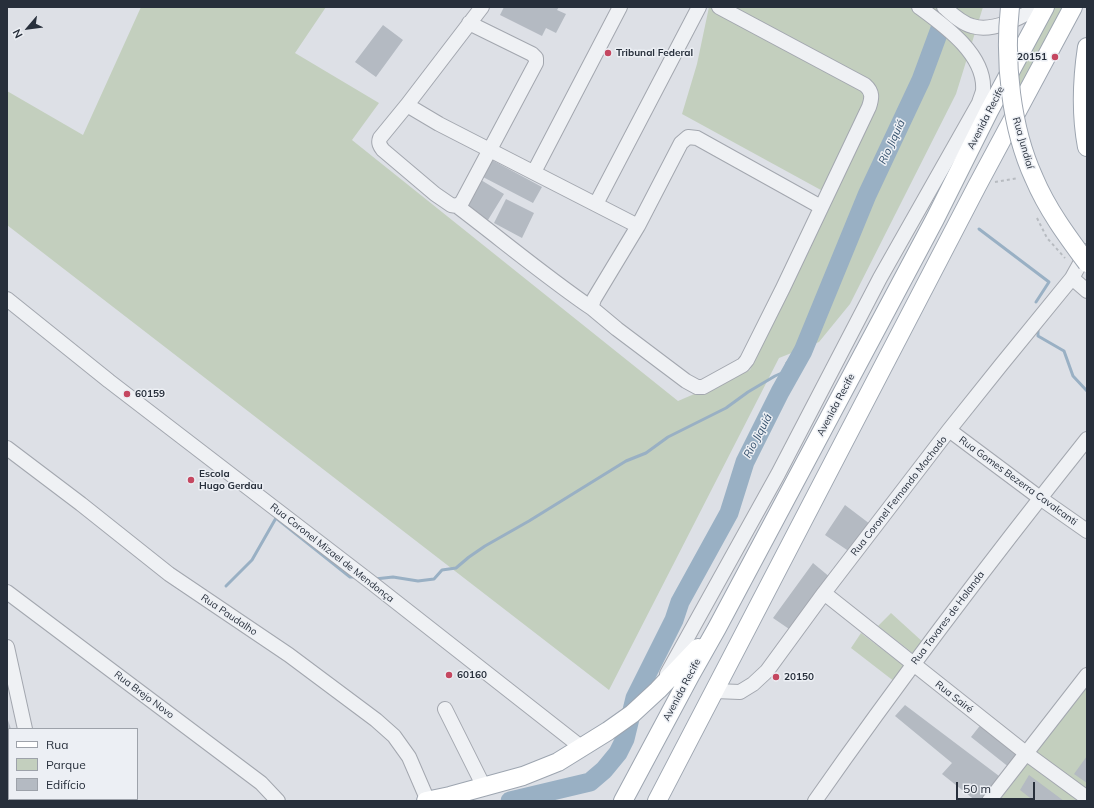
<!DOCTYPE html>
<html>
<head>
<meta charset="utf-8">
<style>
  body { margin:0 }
  #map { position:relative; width:1094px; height:808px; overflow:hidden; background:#dde0e6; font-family:Mulish,sans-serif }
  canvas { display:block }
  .frame { position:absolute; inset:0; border:8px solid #272f3b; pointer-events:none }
  .legend { position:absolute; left:8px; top:728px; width:130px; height:72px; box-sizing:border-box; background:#eceff4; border:1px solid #9da2aa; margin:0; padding:5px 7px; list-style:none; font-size:12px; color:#272f3b }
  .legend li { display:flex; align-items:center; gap:8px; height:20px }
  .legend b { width:20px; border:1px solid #9da2aa }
  .north { position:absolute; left:8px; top:8px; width:40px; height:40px; -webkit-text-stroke:3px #eceff4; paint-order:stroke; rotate:242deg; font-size:11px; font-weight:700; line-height:16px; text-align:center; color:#272f3b }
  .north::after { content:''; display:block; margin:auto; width:14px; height:18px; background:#272f3b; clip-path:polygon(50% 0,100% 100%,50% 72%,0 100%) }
  .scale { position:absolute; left:956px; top:782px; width:79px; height:18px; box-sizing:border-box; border:2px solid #272f3b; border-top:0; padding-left:5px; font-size:12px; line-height:14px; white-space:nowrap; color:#272f3b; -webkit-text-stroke:3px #eceff4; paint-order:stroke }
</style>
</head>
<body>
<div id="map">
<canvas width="1094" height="808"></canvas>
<div class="frame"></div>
<ul class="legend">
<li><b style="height:5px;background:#fff"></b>Rua</li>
<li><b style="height:11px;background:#c3cfbe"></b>Parque</li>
<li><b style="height:11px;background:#b4bac2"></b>Edifício</li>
</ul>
<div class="north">N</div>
<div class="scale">50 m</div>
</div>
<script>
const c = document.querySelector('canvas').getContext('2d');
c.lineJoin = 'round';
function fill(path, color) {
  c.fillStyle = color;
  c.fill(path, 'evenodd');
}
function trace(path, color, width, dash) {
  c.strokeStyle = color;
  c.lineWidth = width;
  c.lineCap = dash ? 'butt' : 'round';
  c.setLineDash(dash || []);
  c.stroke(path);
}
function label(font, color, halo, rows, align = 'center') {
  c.font = font + ' Mulish,sans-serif';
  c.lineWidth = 3;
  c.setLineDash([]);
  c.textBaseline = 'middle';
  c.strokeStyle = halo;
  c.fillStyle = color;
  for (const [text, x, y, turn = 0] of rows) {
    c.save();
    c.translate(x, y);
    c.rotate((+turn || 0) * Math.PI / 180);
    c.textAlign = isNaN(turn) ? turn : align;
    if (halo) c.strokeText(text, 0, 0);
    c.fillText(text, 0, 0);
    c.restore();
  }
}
fill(new Path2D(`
  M 141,7 L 326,7 L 295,53 L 379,103 L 352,140 L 678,401 L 750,370 L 830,195 L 682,114 L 697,64 L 709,7 L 983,7 L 956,94 L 850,304 L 819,342 L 779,358 L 609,690 L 7,225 L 7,91 L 83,135 Z
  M 1047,7 L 1064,7 L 1018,95 L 1016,68 Z
  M 891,613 L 924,643 L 915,655 L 878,626 Z
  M 861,633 L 907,668 L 895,682 L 851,648 Z
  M 1087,686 L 1087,801 L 999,801 Z`), '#c3cfbe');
trace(new Path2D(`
  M 979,229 L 1049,282 L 1036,302
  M 1038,330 L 1038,336 L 1064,351 L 1073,376 L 1087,391
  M 375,579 L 393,577 L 418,581 L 434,579 L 442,570 L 456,568 L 469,557 L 485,546 L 529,521 L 626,461 L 646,453 L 668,437 L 726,408 L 748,392 L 775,376 L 784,372 L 787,363 L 803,351
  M 226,586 L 252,560 L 276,518 L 350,577 L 355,577`), '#99b0c4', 3);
trace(new Path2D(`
  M 510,801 L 590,782 L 604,770 L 618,753 L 625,739 L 635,698 L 674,620 L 680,602 L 729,513 L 745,462 L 780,392 L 803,351 L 867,195 L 921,80 L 948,7`), '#99b0c4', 19);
fill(new Path2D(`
  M 504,7 L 559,7 L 557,10 L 566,14 L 556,33 L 546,28 L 542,36 L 500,15 Z
  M 383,25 L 403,40 L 376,77 L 355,62 Z
  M 492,160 L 542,187 L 533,203 L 483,177 Z
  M 481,180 L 504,194 L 488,220 L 466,207 Z
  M 506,199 L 534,213 L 522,238 L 494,223 Z
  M 845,505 L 870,524 L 850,552 L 825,535 Z
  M 813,563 L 831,578 L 792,631 L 773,618 Z
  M 905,705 L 1003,779 L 986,801 L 976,801 L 942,774 L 952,763 L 895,716 Z
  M 7,717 L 11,729 L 9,729 L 9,732 L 7,732 Z
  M 982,723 L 1022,753 L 1010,768 L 971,737 Z
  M 7,740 L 9,740 L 9,756 L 7,757 Z
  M 1087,756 L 1087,783 L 1074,774 Z
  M 1029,775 L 1064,801 L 1034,801 L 1020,790 Z
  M 9,784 L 9,799 L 16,799 L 16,801 L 7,801 L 7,785 Z`), '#b4bac2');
const minor = new Path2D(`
  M 482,7 L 407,105 L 439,124 L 638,226
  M 719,7 L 865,85 C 873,92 872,98 869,107 L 783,288 L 747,360 L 743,365 L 703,387 L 697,387 L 686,381 L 617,329 L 593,309 L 592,305 L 594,299 L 638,226 L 681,143 L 688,137 L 697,138 L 821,207
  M 944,7 C 952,14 961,23 972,26 C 993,33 1021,17 1039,7
  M 407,105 L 380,138 C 378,143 380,146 383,150 L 435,194 L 451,205 L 457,206 L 462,202 L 536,63 L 536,58 L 532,54 L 469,23
  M 534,172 L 620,7
  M 596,204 L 699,7
  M 457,206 C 502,240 546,277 593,309
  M 1072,278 L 1087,291
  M 7,299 L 109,381 L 372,583 L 581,747
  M 949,430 L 1040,498 L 1087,531
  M 7,448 L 81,504 L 169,574 L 289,655 L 376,720 L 394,736 L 409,757 L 428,801
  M 7,592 L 261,783 L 278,801
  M 824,593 L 1027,754 L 1087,798
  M 7,647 L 25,729
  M 667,674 L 778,474 L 880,278 L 979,103 C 980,99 982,95 983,91 C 986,55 945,26 919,7
  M 715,691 L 740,692 L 753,684 L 767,671 L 824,593 L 949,430 L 1001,365 L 1072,278 L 1087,251
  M 445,709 L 484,787
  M 7,779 L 9,780
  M 22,799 L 23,801
  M 41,799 L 42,801
  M 815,801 C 901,678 993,557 1087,439
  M 989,801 L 1087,675`);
const major = new Path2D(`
  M 1087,47 C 1082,80 1081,115 1087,147
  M 426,801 L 450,796 L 523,776 L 558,762 L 608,731 L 632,714 L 658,690 L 698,648
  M 623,801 L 691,674 L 717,628 L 935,219 L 989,111 L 1045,7
  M 657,801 L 977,186 L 1073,7`);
trace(minor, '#a3a7af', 16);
trace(major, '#9da5b0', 20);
trace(new Path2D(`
  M 995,182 L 1018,178
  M 1037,218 L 1047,238 L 1065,258`), '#b7bbc0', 2, [3, 3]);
trace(minor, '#eff1f4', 14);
trace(major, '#fff', 18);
const majorBridge = new Path2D(`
  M 1010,7 C 1004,61 1011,128 1034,178 C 1047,209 1067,236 1087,263`);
trace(majorBridge, '#9da5b0', 20, []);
trace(majorBridge, '#fff', 18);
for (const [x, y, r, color] of [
  [608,53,4,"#c54760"],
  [1055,57,4,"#c54760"],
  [127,394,4,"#c54760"],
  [191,480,4,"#c54760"],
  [449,675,4,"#c54760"],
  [776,677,4,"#c54760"]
]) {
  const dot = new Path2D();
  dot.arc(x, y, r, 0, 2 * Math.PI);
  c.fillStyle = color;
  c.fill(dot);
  trace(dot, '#eceff4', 1.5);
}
label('bold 10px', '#272f3b', '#eceff4', [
  ["Tribunal Federal",616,53],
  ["20151",1047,57,"right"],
  ["60159",135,394],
  ["Escola",199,474],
  ["Hugo Gerdau",199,486],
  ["60160",457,675],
  ["20150",784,677]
], 'left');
label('10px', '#272f3b', '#eceff4', [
  ["Avenida Recife",986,118,-63],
  ["Rua Jundiaí",1023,143,74],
  ["Avenida Recife",836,405,-62],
  ["Rua Gomes Bezerra Cavalcanti",1018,481,36],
  ["Rua Coronel Fernando Machado",899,496,-52],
  ["Rua Coronel Mizael de Mendonça",332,553,38],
  ["Rua Paudalho",229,615,34],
  ["Rua Tavares de Holanda",948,618,-53],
  ["Avenida Recife",682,690,-62],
  ["Rua Brejo Novo",144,695,37],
  ["Rua Sairé",954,697,38]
]);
label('italic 11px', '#34506c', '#eceff4', [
  ["Rio Jiquiá",892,142,-65],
  ["Rio Jiquiá",758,436,-62]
]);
</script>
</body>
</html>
